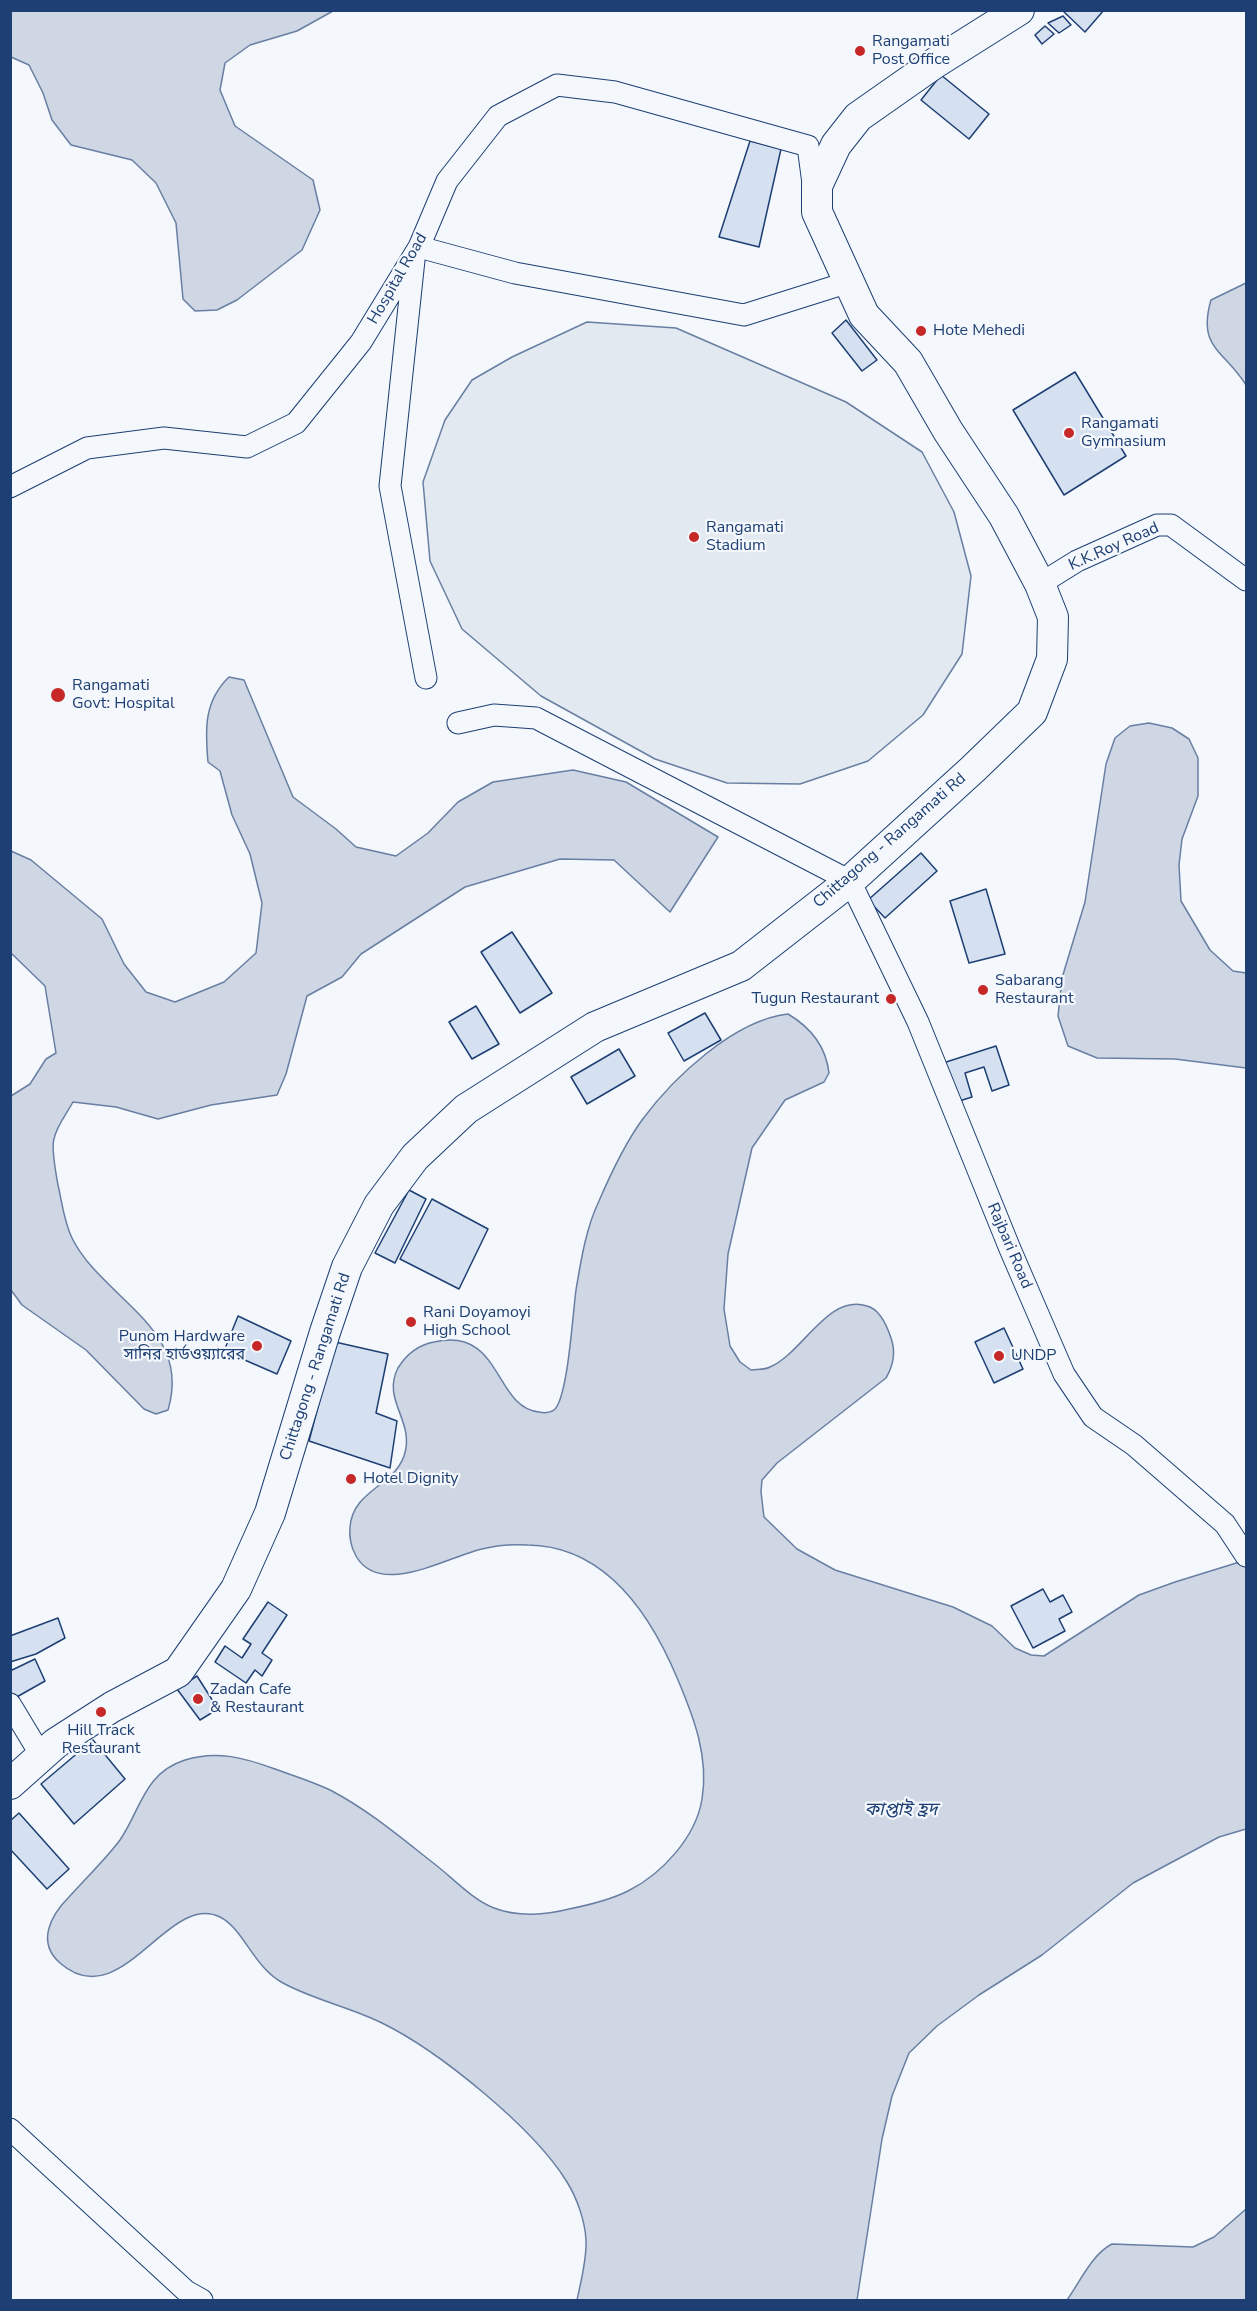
<!DOCTYPE html>
<html>
<head>
<meta charset="utf-8">
<style>
  body { margin:0 }
  #map { position:relative; width:1257px; height:2311px; overflow:hidden; background:#f4f7fb; font-family:"Nunito Sans",sans-serif }
  canvas { display:block }
  .frame { position:absolute; inset:0; border:12px solid #1d3f73; pointer-events:none }
</style>
</head>
<body>
<div id="map">
<canvas width="1257" height="2311"></canvas>
<div class="frame"></div>
</div>
<script>
const c = document.querySelector('canvas').getContext('2d');
c.lineJoin = 'round';
function fill(path, color) {
  c.fillStyle = color;
  c.fill(path, 'evenodd');
}
function trace(path, color, width, dash) {
  c.strokeStyle = color;
  c.lineWidth = width;
  c.lineCap = dash ? 'butt' : 'round';
  c.setLineDash(dash || []);
  c.stroke(path);
}
function label(font, color, halo, rows, align = 'center') {
  c.font = font + ' "Nunito Sans","Noto Sans Bengali",sans-serif';
  c.lineWidth = 4.5;
  c.setLineDash([]);
  c.textBaseline = 'middle';
  c.strokeStyle = halo;
  c.fillStyle = color;
  for (const [text, x, y, turn = 0] of rows) {
    c.save();
    c.translate(x, y);
    c.rotate((+turn || 0) * Math.PI / 180);
    c.textAlign = isNaN(turn) ? turn : align;
    if (halo) c.strokeText(text, 0, 0);
    c.fillText(text, 0, 0);
    c.restore();
  }
}
const green = new Path2D(`
  M 587,322 L 676,328 L 846,402 L 922,452 L 954,512 L 971,576 L 962,654 L 923,715 L 868,761 L 800,784 L 727,783 L 655,759 L 541,696 L 462,629 L 430,561 L 423,482 L 445,420 L 472,380 L 512,357 Z`);
fill(green, '#e3e9f0');
trace(green, '#687fa3', 1.5);
const water = new Path2D(`
  M 10,11 L 333,11 L 297,31 L 250,45 L 225,63 L 220,90 L 235,126 L 313,180 L 320,210 L 302,250 L 237,300 L 217,310 L 195,311 L 183,299 L 176,223 L 156,183 L 132,160 L 71,145 L 52,120 L 43,93 L 29,65 L 11,57 Z
  M 1246,283 L 1246,385 C 1224,350 1197,348 1211,300 Z
  M 229,677 L 244,680 L 293,797 L 336,829 L 356,847 L 396,856 L 428,833 L 458,802 L 493,782 L 573,770 L 626,782 L 718,837 L 670,912 L 614,860 L 560,859 L 465,887 L 361,954 L 342,977 L 307,996 L 286,1074 L 277,1095 L 211,1105 L 158,1119 L 116,1107 L 73,1102 C 67,1113 56,1127 54,1139 C 51,1148 56,1174 58,1185 C 62,1202 64,1222 72,1238 C 102,1299 193,1327 168,1410 L 156,1414 L 144,1409 L 86,1350 L 22,1305 L 11,1290 L 11,1096 L 30,1084 L 46,1059 L 56,1053 L 45,986 L 11,953 L 11,851 L 31,860 L 102,919 L 124,964 L 146,992 L 175,1002 L 224,982 L 256,953 L 262,903 L 250,854 L 232,815 L 220,771 L 208,762 C 205,729 204,701 229,677 Z
  M 1149,723 L 1172,728 L 1189,739 L 1198,758 L 1198,796 L 1182,839 L 1179,865 L 1181,901 L 1210,950 L 1233,971 L 1246,973 L 1246,1068 L 1175,1059 L 1097,1058 L 1068,1046 L 1058,1016 L 1062,978 L 1085,902 L 1106,764 L 1115,738 L 1130,726 Z
  M 788,1014 C 810,1027 826,1047 829,1073 L 824,1082 L 785,1100 L 752,1148 L 728,1254 L 724,1309 L 730,1346 L 740,1362 L 751,1370 C 757,1369 765,1370 770,1367 C 803,1353 828,1293 867,1306 C 880,1309 887,1326 891,1338 C 896,1352 893,1366 886,1378 L 777,1463 L 762,1480 L 761,1492 L 764,1517 L 797,1549 L 835,1570 L 953,1607 L 992,1626 L 1015,1648 L 1031,1655 L 1044,1656 L 1139,1595 L 1175,1582 L 1246,1560 L 1246,1829 L 1219,1837 L 1133,1883 L 1042,1955 L 979,1995 L 937,2026 L 909,2053 L 892,2096 L 882,2139 L 857,2300 L 577,2300 C 581,2281 587,2259 586,2240 C 585,2221 577,2198 567,2182 C 534,2128 439,2051 382,2023 C 350,2007 314,2000 283,1983 C 254,1968 243,1928 220,1917 C 168,1891 121,2017 60,1963 C 36,1942 51,1915 69,1897 C 86,1878 105,1860 120,1840 C 141,1809 144,1773 185,1760 C 217,1750 245,1758 275,1769 C 294,1776 314,1782 332,1791 C 368,1810 400,1837 432,1862 C 451,1876 471,1899 494,1908 C 517,1917 546,1915 569,1909 C 589,1905 610,1900 628,1891 C 662,1874 696,1837 702,1799 C 709,1757 694,1718 678,1680 C 651,1615 606,1546 528,1545 C 512,1544 497,1545 482,1549 C 447,1557 380,1598 356,1556 C 351,1547 349,1537 350,1527 C 353,1490 393,1487 404,1456 C 416,1422 381,1400 398,1368 C 406,1355 418,1345 434,1342 C 502,1326 494,1408 539,1412 C 544,1413 550,1413 554,1410 C 568,1399 573,1310 576,1290 C 581,1260 586,1228 599,1201 C 611,1173 624,1145 642,1120 C 673,1078 734,1020 788,1014 Z
  M 1246,2209 L 1246,2300 L 1067,2300 C 1080,2282 1092,2254 1112,2244 L 1193,2247 L 1214,2237 Z`);
fill(water, '#cfd7e4');
trace(water, '#687fa3', 1.5);
const building = new Path2D(`
  M 1062,10 L 1104,10 L 1085,32 Z
  M 1063,16 L 1071,25 L 1059,33 L 1048,23 Z
  M 1045,26 L 1054,34 L 1042,44 L 1035,35 Z
  M 941,75 L 989,114 L 969,139 L 921,100 Z
  M 750,141 L 781,149 L 759,247 L 719,237 Z
  M 846,320 L 877,360 L 862,371 L 832,333 Z
  M 1075,372 L 1126,456 L 1064,495 L 1013,410 Z
  M 921,853 L 937,871 L 885,918 L 868,900 Z
  M 986,889 L 1005,954 L 969,963 L 950,901 Z
  M 512,932 L 552,993 L 520,1013 L 481,952 Z
  M 476,1006 L 499,1044 L 472,1059 L 449,1022 Z
  M 705,1013 L 721,1040 L 684,1061 L 668,1033 Z
  M 996,1046 L 1009,1085 L 992,1091 L 984,1067 L 965,1073 L 972,1097 L 956,1102 L 943,1063 Z
  M 619,1049 L 635,1076 L 587,1104 L 571,1077 Z
  M 409,1190 L 426,1199 L 395,1263 L 375,1253 Z
  M 432,1199 L 488,1229 L 459,1289 L 400,1259 Z
  M 238,1316 L 291,1341 L 277,1374 L 224,1351 Z
  M 1004,1328 L 1023,1369 L 994,1383 L 975,1342 Z
  M 335,1342 L 388,1354 L 376,1413 L 397,1421 L 390,1468 L 309,1441 Z
  M 1043,1589 L 1050,1602 L 1063,1595 L 1072,1612 L 1059,1619 L 1065,1631 L 1033,1648 L 1011,1606 Z
  M 268,1602 L 287,1615 L 262,1653 L 272,1660 L 262,1676 L 255,1670 L 246,1683 L 215,1662 L 225,1646 L 242,1658 L 251,1644 L 243,1639 Z
  M 58,1618 L 65,1638 L 36,1654 L 10,1662 L 10,1636 Z
  M 35,1659 L 45,1681 L 15,1698 L 10,1691 L 10,1671 Z
  M 197,1676 L 218,1709 L 200,1720 L 177,1689 Z
  M 93,1740 L 125,1779 L 74,1824 L 41,1784 Z
  M 19,1813 L 69,1869 L 47,1889 L 10,1849 L 10,1821 Z`);
fill(building, '#d5e0f0');
trace(building, '#1d3f73', 1.5);
const minor = new Path2D(`
  M 419,247 L 515,273 L 744,315 L 849,282
  M 414,260 L 390,486 L 426,678
  M 10,487 L 87,448 L 164,438 L 247,447 L 296,423 L 361,342 L 419,247 L 447,181 L 498,116 L 557,85 L 615,92 L 808,146 L 814,191
  M 1040,584 L 1077,561 L 1157,525 L 1171,525 L 1246,580
  M 458,723 L 494,715 L 536,718 L 850,881 L 918,1022 L 1010,1249 L 1064,1374 L 1093,1417 L 1134,1445 L 1225,1524 L 1246,1556
  M 10,1704 L 42,1757
  M 10,2129 L 186,2291 L 202,2300`);
const highway = new Path2D(`
  M 10,1784 L 56,1743 L 112,1707 L 178,1672 L 236,1589 L 270,1513 L 325,1332 L 347,1267 L 379,1205 L 415,1157 L 466,1109 L 595,1027 L 741,966 L 850,881 L 973,769 L 1032,712 L 1052,659 L 1053,617 L 1040,584 L 1004,516 L 948,431 L 908,362 L 864,315 L 817,212 L 817,186 L 836,145 L 858,117 L 935,63 L 1019,10`);
trace(minor, '#1d3f73', 23);
trace(highway, '#1d3f73', 32);
trace(minor, '#f4f7fb', 21);
trace(highway, '#f4f7fb', 30);
for (const [x, y, r, color] of [
  [860,51,6,"#c62828"],
  [921,331,6,"#c62828"],
  [1069,433,6,"#c62828"],
  [694,537,6,"#c62828"],
  [58,695,8,"#c62828"],
  [983,990,6,"#c62828"],
  [891,999,6,"#c62828"],
  [411,1322,6,"#c62828"],
  [257,1346,6,"#c62828"],
  [999,1356,6,"#c62828"],
  [351,1479,6,"#c62828"],
  [198,1699,6,"#c62828"],
  [101,1712,6,"#c62828"]
]) {
  const dot = new Path2D();
  dot.arc(x, y, r, 0, 2 * Math.PI);
  c.fillStyle = color;
  c.fill(dot);
  trace(dot, '#f4f7fb', 2);
}
label('16px', '#1d3f73', '#f4f7fb', [
  ["Rangamati",872,42],
  ["Post Office",872,60],
  ["Hote Mehedi",933,331],
  ["Rangamati",1081,424],
  ["Gymnasium",1081,442],
  ["Rangamati",706,528],
  ["Stadium",706,546],
  ["Rangamati",72,686],
  ["Govt: Hospital",72,704],
  ["Sabarang",995,981],
  ["Restaurant",995,999],
  ["Tugun Restaurant",879,999,"right"],
  ["Rani Doyamoyi",423,1313],
  ["High School",423,1331],
  ["Punom Hardware",245,1337,"right"],
  ["সানির হার্ডওয়্যারের",245,1355,"right"],
  ["UNDP",1011,1356],
  ["Hotel Dignity",363,1479],
  ["Zadan Cafe",210,1690],
  ["& Restaurant",210,1708],
  ["Hill Track",101,1731,"center"],
  ["Restaurant",101,1749,"center"]
], 'left');
label('16px', '#1d3f73', '#f4f7fb', [
  ["Hospital Road",398,279,-60],
  ["K.K.Roy Road",1114,547,-24],
  ["Chittagong - Rangamati Rd",890,841,-41],
  ["Rajbari Road",1009,1246,67],
  ["Chittagong - Rangamati Rd",316,1367,-72]
]);
label('italic 18px', '#1d3f73', '#f4f7fb', [
  ["কাপ্তাই হ্রদ",901,1811]
]);
</script>
</body>
</html>
